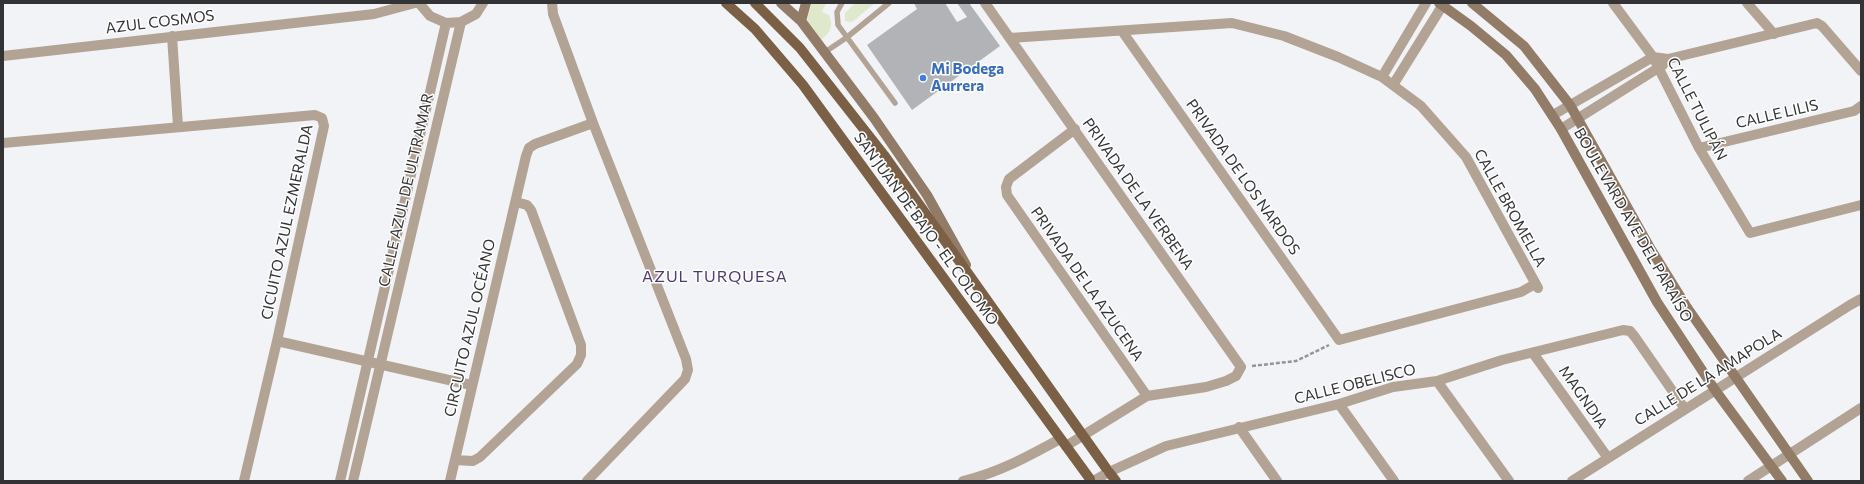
<!DOCTYPE html>
<html>
<head>
<meta charset="utf-8">
<style>
  body { margin:0 }
  #map { position:relative; width:1864px; height:484px; overflow:hidden; background:#f1f3f7; font-family:Commissioner,sans-serif }
  canvas { display:block }
  .frame { position:absolute; inset:0; border:4px solid #333335; pointer-events:none }
</style>
</head>
<body>
<div id="map">
<canvas width="1864" height="484"></canvas>
<div class="frame"></div>
</div>
<script>
const c = document.querySelector('canvas').getContext('2d');
c.lineJoin = 'round';
function fill(path, color) {
  c.fillStyle = color;
  c.fill(path, 'evenodd');
}
function trace(path, color, width, dash) {
  c.strokeStyle = color;
  c.lineWidth = width;
  c.lineCap = dash ? 'butt' : 'round';
  c.setLineDash(dash || []);
  c.stroke(path);
}
function label(font, color, halo, rows, align = 'center') {
  c.font = font + ' Commissioner,sans-serif';
  c.lineWidth = 3;
  c.setLineDash([]);
  c.textBaseline = 'middle';
  c.strokeStyle = halo;
  c.fillStyle = color;
  for (const [text, x, y, turn = 0] of rows) {
    c.save();
    c.translate(x, y);
    c.rotate((+turn || 0) * Math.PI / 180);
    c.textAlign = isNaN(turn) ? turn : align;
    if (halo) c.strokeText(text, 0, 0);
    c.fillText(text, 0, 0);
    c.restore();
  }
}
fill(new Path2D(`
  M 812,3 L 826,3 L 822,12 L 829,15 C 834,26 830,33 821,40 L 806,22 Z
  M 855,3 L 875,3 L 852,22 L 845,21 L 845,13 Z`), '#e0e8cb');
fill(new Path2D(`
  M 914,3 L 945,3 L 957,22 L 967,17 L 957,3 L 969,3 L 1000,46 L 912,110 L 867,45 L 917,9 Z`), '#b1b3b7');
trace(new Path2D(`
  M 1252,366 L 1296,361 L 1329,345`), '#949598', 2.5, [4, 2]);
trace(new Path2D(`
  M 842,3 L 837,12 L 838,25 L 895,103
  M 825,52 L 846,38 L 889,3`), '#b2a394', 5.5);
trace(new Path2D(`
  M 419,3 L 430,16 L 446,23 L 461,22 L 476,14 L 483,3
  M 552,3 L 553,14 L 593,123 L 686,359 L 688,370 L 685,379 L 587,481
  M 985,3 L 1241,367 L 1236,376 L 1226,381 L 1206,387 L 1147,396 L 1066,446
  M 1613,3 L 1653,57 L 1699,148 L 1750,233 L 1861,205
  M 1747,3 L 1774,34
  M 1122,31 L 1339,340 L 1521,292 L 1535,284
  M 172,36 L 178,126
  M 1010,38 L 1232,23 L 1284,36 L 1338,57 L 1382,77 L 1421,106 L 1466,157 L 1538,288
  M 3,56 L 374,14 L 415,3
  M 1382,77 L 1426,3
  M 1393,85 L 1444,3
  M 1553,115 L 1653,57 L 1668,59 L 1817,23 L 1822,26 L 1861,71
  M 1075,129 L 1009,179 L 1006,187 L 1007,195 L 1147,396
  M 1561,129 L 1663,65
  M 3,143 L 315,115 L 322,118 L 324,126 L 277,341 L 244,481
  M 1699,148 L 1854,111 L 1861,106
  M 277,341 L 471,385
  M 1533,353 L 1608,458
  M 1437,381 L 1509,481
  M 1339,404 L 1394,481
  M 1239,427 L 1277,481
  M 455,460 L 473,461 L 480,457 L 577,364 L 581,355 L 581,345 L 531,210 L 527,205 L 516,202
  M 340,481 L 446,23
  M 353,481 L 461,22
  M 450,481 L 526,156 L 529,148 L 535,144 L 593,123
  M 963,481 C 998,473 1029,456 1060,439
  M 1093,481 L 1109,472 L 1166,446 L 1339,404 L 1393,387 L 1437,381 L 1502,360 L 1623,330 L 1630,331 L 1635,337 L 1685,409
  M 1572,481 L 1850,305 L 1861,299
  M 1748,481 L 1861,408`), '#b2a394', 10);
trace(new Path2D(`
  M 781,3 L 801,21 L 874,118 L 927,195 L 966,265
  M 1439,3 L 1471,26 L 1506,55 L 1535,89 L 1561,129 L 1657,302 L 1715,390 L 1782,481
  M 1472,3 L 1524,46 L 1570,105 L 1650,248 L 1686,306 L 1808,481
  M 801,21 L 806,3`), '#937c67', 10);
trace(new Path2D(`
  M 726,3 L 755,29 L 803,85 L 1090,479
  M 755,3 L 800,48 L 884,155 L 1106,468
  M 1109,472 L 1116,481`), '#7c6046', 10);
for (const [x, y, r, color] of [
  [923,78,4,"#3f7fe0"]
]) {
  const dot = new Path2D();
  dot.arc(x, y, r, 0, 2 * Math.PI);
  c.fillStyle = color;
  c.fill(dot);
  trace(dot, '#fff', 1.5);
}
label('15px', '#333335', '#fff', [
  ["AZUL COSMOS",160,22,-7],
  ["CALLE TULIPÁN",1697,109,63],
  ["CALLE LILIS",1777,114,-13],
  ["PRIVADA DE LOS NARDOS",1243,177,55],
  ["CALLE AZUL DE ULTRAMAR",406,190,-77],
  ["PRIVADA DE LA VERBENA",1138,194,55],
  ["CALLE BROMELLA",1510,208,61],
  ["CICUITO AZUL EZMERALDA",287,222,-78],
  ["BOULEVARD AVE DEL PARAÍSO",1633,225,60],
  ["SAN JUAN DE BAJO - EL COLOMO",926,229,54],
  ["PRIVADA DE LA AZUCENA",1087,284,55],
  ["CIRCUITO AZUL OCÉANO",470,328,-77],
  ["CALLE DE LA AMAPOLA",1708,377,-32],
  ["CALLE OBELISCO",1355,384,-14],
  ["MAGNDIA",1583,397,55]
]);
label('bold 15px', '#366cbe', '#fff', [
  ["Mi Bodega",931,69],
  ["Aurrera",931,86]
], 'left');
c.letterSpacing = '1px';
label('16px', '#4f3975', '#fff', [
  ["AZUL TURQUESA",715,277]
]);
c.letterSpacing = '0px';
</script>
</body>
</html>
